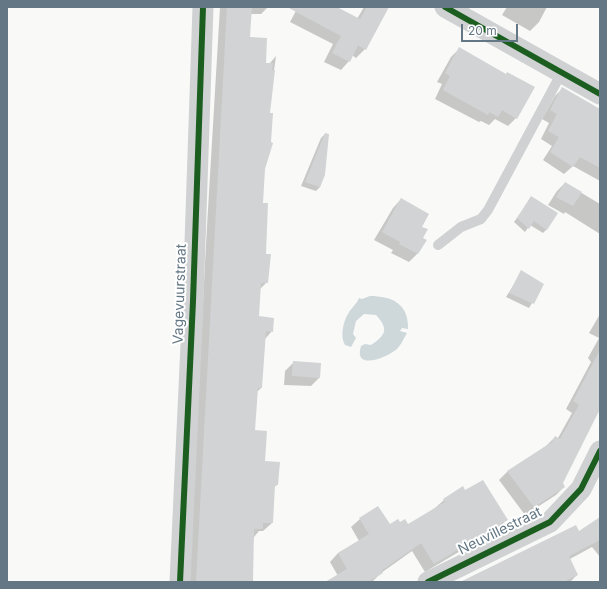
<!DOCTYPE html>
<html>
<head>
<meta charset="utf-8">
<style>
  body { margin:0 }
  #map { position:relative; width:607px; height:589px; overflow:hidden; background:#f9f9f8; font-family:Inter,sans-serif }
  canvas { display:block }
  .frame { position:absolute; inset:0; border:8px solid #637784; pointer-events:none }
  .scale { position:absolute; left:461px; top:24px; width:57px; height:18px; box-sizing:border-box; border:2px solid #637784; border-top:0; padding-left:5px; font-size:12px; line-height:14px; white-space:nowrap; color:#637784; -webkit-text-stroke:3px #fff; paint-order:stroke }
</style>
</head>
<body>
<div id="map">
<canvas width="607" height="589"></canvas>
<div class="frame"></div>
<div class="scale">20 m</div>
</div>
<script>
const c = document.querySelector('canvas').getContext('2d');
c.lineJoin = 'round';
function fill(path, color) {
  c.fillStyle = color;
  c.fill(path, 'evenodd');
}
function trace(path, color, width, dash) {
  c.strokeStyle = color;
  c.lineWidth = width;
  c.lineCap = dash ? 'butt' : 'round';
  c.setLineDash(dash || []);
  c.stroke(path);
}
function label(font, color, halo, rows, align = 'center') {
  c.font = font + ' Inter,sans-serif';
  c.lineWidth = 4;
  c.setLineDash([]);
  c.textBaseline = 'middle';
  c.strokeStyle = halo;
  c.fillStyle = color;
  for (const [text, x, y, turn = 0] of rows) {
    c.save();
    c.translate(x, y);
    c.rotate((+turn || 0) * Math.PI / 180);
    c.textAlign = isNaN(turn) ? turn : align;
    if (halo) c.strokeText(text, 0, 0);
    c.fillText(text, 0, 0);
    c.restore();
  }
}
fill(new Path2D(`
  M 370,296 C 392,296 409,304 408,329 L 402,328 L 400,331 L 407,333 C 404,338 401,345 397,349 C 388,357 353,372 361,346 L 365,344 L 371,345 C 386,335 389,329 376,315 L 364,314 L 356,321 L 353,334 L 356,338 L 351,347 L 345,345 C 340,337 343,322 348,314 C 351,308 357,304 359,298 L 362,299 Z`), '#ced7d9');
fill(new Path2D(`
  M 220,7 L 268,7 L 261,14 L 250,14 L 249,38 L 265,69 L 276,56 L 268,114 L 262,204 L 267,282 L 260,289 L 258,317 L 272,331 L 265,339 L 261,388 L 256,393 L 254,431 L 264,462 L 277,485 L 274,487 L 272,523 L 263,531 L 259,531 L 254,537 L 245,582 L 188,582 L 207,226 Z
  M 298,7 L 335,7 L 357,19 L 364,7 L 386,7 L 365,49 L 356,58 L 352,55 L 349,61 L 341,70 L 324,62 L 333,44 L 290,22 Z
  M 507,7 L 547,7 L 539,22 L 530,31 L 502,15 Z
  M 460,48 L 516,118 L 508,126 L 495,119 L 489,125 L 481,121 L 479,122 L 435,99 L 442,84 L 437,82 L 451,57 Z
  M 563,88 L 600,110 L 600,181 L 573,166 L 564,174 L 543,160 L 552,146 L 541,139 L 549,123 L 542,119 L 555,96 Z
  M 325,134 L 324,175 L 320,187 L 316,191 L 301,186 L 321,138 Z
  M 565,183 L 600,204 L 600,234 L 565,212 L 564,214 L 548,205 L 557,191 Z
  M 532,197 L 547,229 L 543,233 L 530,225 L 525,232 L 514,222 Z
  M 401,199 L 422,239 L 417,254 L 409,262 L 391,253 L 393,250 L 374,240 L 393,208 Z
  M 522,272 L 543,285 L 529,308 L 506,297 Z
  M 600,314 L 600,408 L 562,483 L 564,487 L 556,495 L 525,515 L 499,480 L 507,472 L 546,446 L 555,437 L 558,438 L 572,413 L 566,409 L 591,362 L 588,358 L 599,338 L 589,333 Z
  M 294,362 L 319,378 L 311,386 L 284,385 L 285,371 Z
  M 465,491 L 507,519 L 499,528 L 425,572 L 412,551 L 381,573 L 372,582 L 327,582 L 338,576 L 330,562 L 338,553 L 359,541 L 351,527 L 360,519 L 390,525 L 400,523 L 408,526 L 435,508 L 444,500 Z
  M 600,518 L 600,557 L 592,547 L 570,559 L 577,575 L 570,582 L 463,582 L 579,532 Z`), '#0003');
fill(new Path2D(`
  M 227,7 L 252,7 L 250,37 L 267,38 L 266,63 L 273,63 L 272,70 L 275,70 L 270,113 L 273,113 L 271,142 L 273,143 L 265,169 L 263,203 L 268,203 L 266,254 L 271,254 L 268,283 L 261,283 L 259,316 L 274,318 L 273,332 L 266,331 L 262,388 L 258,388 L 255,430 L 267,431 L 265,461 L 280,462 L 278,485 L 275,485 L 273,523 L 263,523 L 263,529 L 254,529 L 253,582 L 196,582 Z
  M 287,7 L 337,7 L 360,19 L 367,7 L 389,7 L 366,50 L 358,45 L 350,62 L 332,53 L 341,36 Z
  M 459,47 L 506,74 L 507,72 L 535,87 L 517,119 L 502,110 L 498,117 L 489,112 L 488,115 L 443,90 L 450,76 L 445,73 Z
  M 562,87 L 600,109 L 600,168 L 580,157 L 573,167 L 550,152 L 559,137 L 548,131 L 557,114 L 550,110 Z
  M 325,133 L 329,134 L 325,175 L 320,187 L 305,182 Z
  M 565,182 L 582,192 L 573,206 L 556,197 Z
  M 531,196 L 558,213 L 547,230 L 534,221 L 529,229 L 517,218 Z
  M 401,198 L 429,214 L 422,227 L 428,229 L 423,238 L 427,240 L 418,254 L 399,244 L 400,242 L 382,232 Z
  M 521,270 L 544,284 L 534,304 L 509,293 Z
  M 600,350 L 600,409 L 563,483 L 565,487 L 534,507 L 507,471 L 552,442 L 555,436 L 560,439 L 579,405 L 573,401 Z
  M 293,361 L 321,363 L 320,378 L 292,376 Z
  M 483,480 L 508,520 L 434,564 L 421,543 L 381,571 L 383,573 L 368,582 L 325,582 L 347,569 L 338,553 L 369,534 L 359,518 L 378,506 L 390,524 L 398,519 L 400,522 L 405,519 L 408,524 L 445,502 L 443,499 L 463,486 L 465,490 Z
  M 600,517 L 600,540 L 569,556 L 578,575 L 563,582 L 460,582 L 576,525 L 579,531 Z`), '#d1d3d4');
trace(new Path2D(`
  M 438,245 L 461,227 L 481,219 L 488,210 L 562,72`), '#cfd1d2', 10);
trace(new Path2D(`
  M 445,7 L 600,94
  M 180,582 L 193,301 L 203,7
  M 428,582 L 550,522 L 581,489 L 600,451`), '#cfd1d2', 21);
trace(new Path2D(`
  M 445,7 L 600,94
  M 180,582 L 193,301 L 203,7
  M 428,582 L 550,522 L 581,489 L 600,451`), '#1b5e20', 6);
label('14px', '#637784', '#fff', [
  ["Vagevuurstraat",180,294,-88],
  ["Neuvillestraat",500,531,-26]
]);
</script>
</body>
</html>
